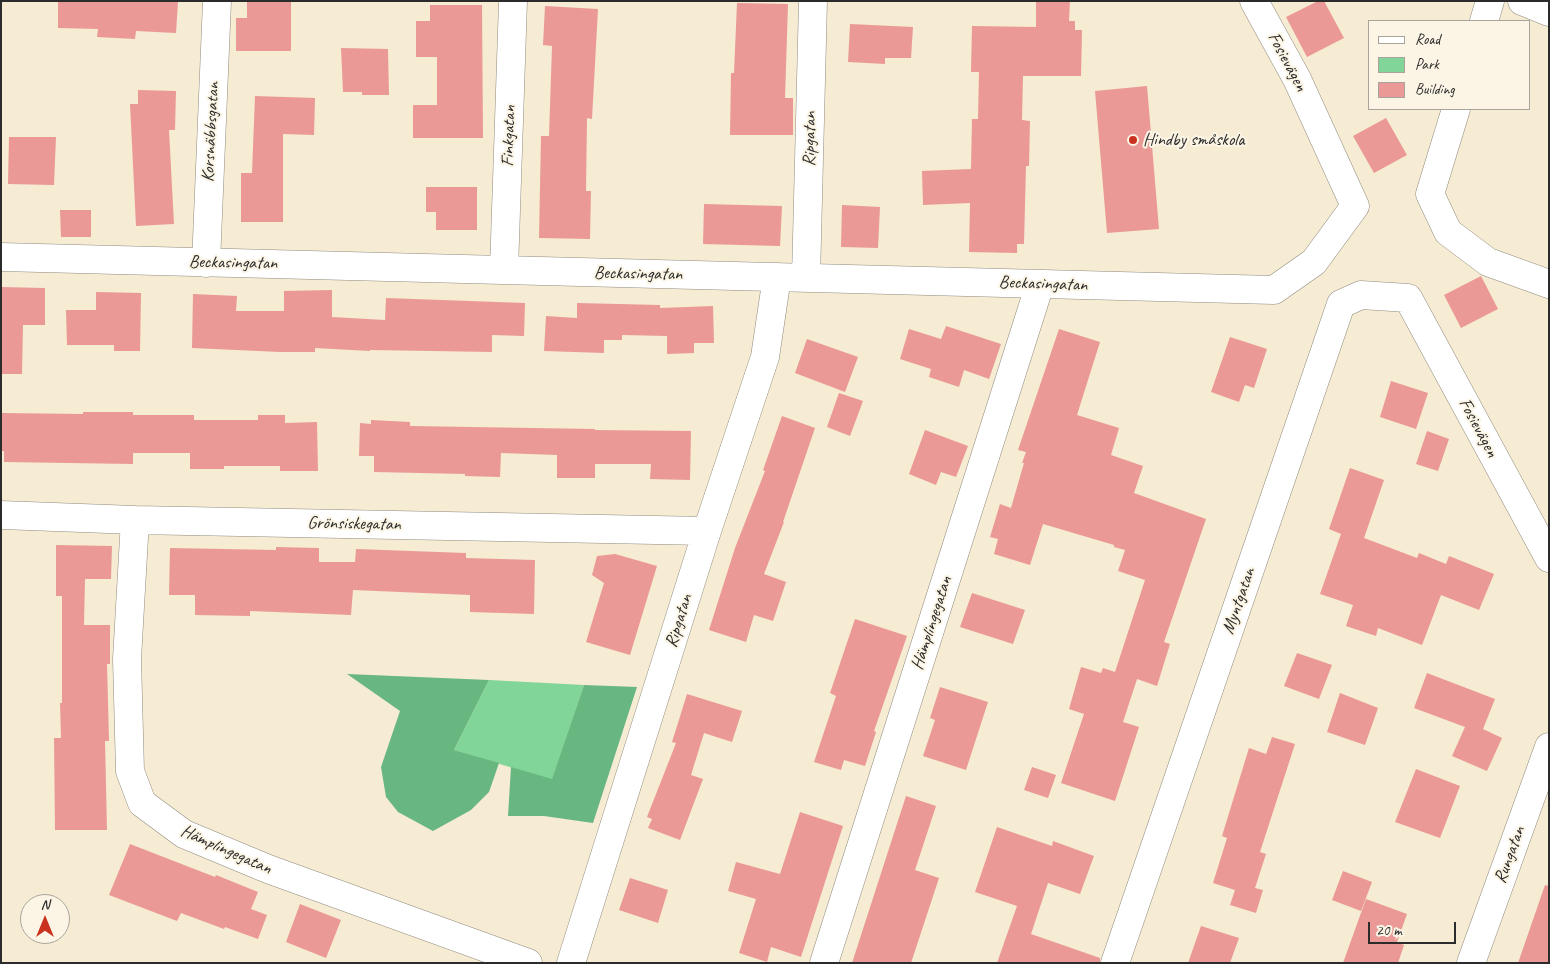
<!DOCTYPE html>
<html>
<head>
<meta charset="utf-8">
<style>
  body { margin:0 }
  #map { position:relative; width:1550px; height:964px; overflow:hidden; background:#f6ebd3; font-family:Caveat,sans-serif }
  canvas { display:block }
  .frame { position:absolute; inset:0; border:2px solid #2b2b2b; pointer-events:none }
  .legend { position:absolute; left:1368px; top:20px; width:162px; height:90px; box-sizing:border-box; background:#fcf5e5; border:1px solid #a8a49b; margin:0; padding:6px 9px; list-style:none; font-size:15px; color:#2b2b2b }
  .legend li { display:flex; align-items:center; gap:10px; height:25px }
  .legend b { width:25px; border:1px solid #a8a49b }
  .north { position:absolute; left:20px; top:894px; width:50px; height:50px; box-sizing:border-box; background:#fcf5e5; border:1px solid #a8a49b; border-radius:50%; rotate:0deg; font-size:14px; font-weight:700; line-height:20px; text-align:center; color:#2b2b2b }
  .north::after { content:''; display:block; margin:auto; width:18px; height:22px; background:#c8321e; clip-path:polygon(50% 0,100% 100%,50% 72%,0 100%) }
  .scale { position:absolute; left:1368px; top:922px; width:88px; height:22px; box-sizing:border-box; border:2px solid #2b2b2b; border-top:0; padding-left:6px; font-size:15px; line-height:18px; white-space:nowrap; color:#2b2b2b; -webkit-text-stroke:4px #fcf5e5; paint-order:stroke }
</style>
</head>
<body>
<div id="map">
<canvas width="1550" height="964"></canvas>
<div class="frame"></div>
<ul class="legend">
<li><b style="height:6px;background:#fff"></b>Road</li>
<li><b style="height:14px;background:#81d598"></b>Park</li>
<li><b style="height:14px;background:#ea9997"></b>Building</li>
</ul>
<div class="north">N</div>
<div class="scale">20 m</div>
</div>
<script>
const c = document.querySelector('canvas').getContext('2d');
c.lineJoin = 'round';
function fill(path, color) {
  c.fillStyle = color;
  c.fill(path, 'evenodd');
}
function trace(path, color, width, dash) {
  c.strokeStyle = color;
  c.lineWidth = width;
  c.lineCap = dash ? 'butt' : 'round';
  c.setLineDash(dash || []);
  c.stroke(path);
}
function label(font, color, halo, rows, align = 'center') {
  c.font = font + ' Caveat,sans-serif';
  c.lineWidth = 4;
  c.setLineDash([]);
  c.textBaseline = 'middle';
  c.strokeStyle = halo;
  c.fillStyle = color;
  for (const [text, x, y, turn = 0] of rows) {
    c.save();
    c.translate(x, y);
    c.rotate((+turn || 0) * Math.PI / 180);
    c.textAlign = isNaN(turn) ? turn : align;
    if (halo) c.strokeText(text, 0, 0);
    c.fillText(text, 0, 0);
    c.restore();
  }
}
fill(new Path2D(`
  M 489,680 L 584,685 L 552,780 L 454,750 Z`), '#81d598');
fill(new Path2D(`
  M 347,674 L 489,680 L 454,750 L 499,763 L 489,792 L 471,810 L 433,831 L 398,812 L 386,797 L 381,767 L 400,711 Z
  M 584,685 L 637,687 L 593,823 L 544,816 L 508,816 L 511,767 L 552,779 Z`), '#68b680');
fill(new Path2D(`
  M 58,1 L 178,2 L 176,33 L 136,31 L 135,39 L 97,37 L 98,29 L 58,28 Z
  M 247,1 L 291,1 L 291,51 L 236,51 L 236,18 L 247,18 Z
  M 1036,1 L 1070,1 L 1069,21 L 1075,21 L 1075,30 L 1082,30 L 1081,76 L 1023,76 L 1022,120 L 1030,121 L 1029,166 L 1026,166 L 1024,244 L 1017,244 L 1017,253 L 969,252 L 970,203 L 923,205 L 922,171 L 971,169 L 972,119 L 978,119 L 979,72 L 971,72 L 972,26 L 1036,27 Z
  M 1318,1 L 1324,1 L 1344,38 L 1307,57 L 1286,17 Z
  M 737,3 L 788,4 L 785,98 L 793,98 L 793,135 L 730,135 L 731,73 L 734,73 Z
  M 430,5 L 482,5 L 483,138 L 413,138 L 413,105 L 437,105 L 437,57 L 416,57 L 416,21 L 430,21 Z
  M 545,6 L 598,9 L 592,119 L 587,118 L 586,191 L 591,191 L 590,239 L 539,238 L 541,136 L 549,136 L 552,46 L 543,45 Z
  M 850,24 L 913,27 L 911,58 L 885,58 L 885,64 L 848,62 Z
  M 341,48 L 388,49 L 389,95 L 362,95 L 362,92 L 343,92 Z
  M 1147,86 L 1159,229 L 1107,233 L 1095,91 Z
  M 138,90 L 176,91 L 175,130 L 169,130 L 174,224 L 136,226 L 130,104 L 138,104 Z
  M 255,96 L 315,98 L 314,135 L 283,134 L 283,222 L 241,222 L 241,173 L 252,173 Z
  M 1386,118 L 1407,155 L 1374,173 L 1353,136 Z
  M 9,137 L 56,137 L 54,185 L 8,184 Z
  M 426,187 L 477,187 L 477,230 L 436,230 L 436,212 L 426,212 Z
  M 704,204 L 782,206 L 780,246 L 703,244 Z
  M 842,205 L 880,207 L 878,248 L 841,247 Z
  M 60,210 L 91,210 L 91,237 L 61,237 Z
  M 1481,276 L 1498,309 L 1461,328 L 1444,295 Z
  M 1,287 L 45,288 L 45,325 L 23,325 L 22,374 L 1,374 Z
  M 332,290 L 332,317 L 385,320 L 386,298 L 525,303 L 524,336 L 492,335 L 492,352 L 370,350 L 370,351 L 315,348 L 315,352 L 280,352 L 192,348 L 193,294 L 237,296 L 236,311 L 284,311 L 284,291 Z
  M 96,292 L 141,293 L 140,351 L 114,351 L 114,345 L 67,345 L 66,310 L 96,310 Z
  M 577,303 L 660,305 L 660,308 L 713,306 L 714,343 L 694,343 L 694,353 L 667,354 L 667,336 L 622,335 L 622,340 L 604,340 L 604,353 L 544,351 L 546,316 L 577,318 Z
  M 946,326 L 1001,344 L 989,379 L 964,370 L 959,387 L 929,377 L 931,369 L 900,359 L 909,329 L 941,339 Z
  M 1059,329 L 1100,342 L 1077,415 L 1119,428 L 1111,455 L 1143,466 L 1134,493 L 1206,519 L 1164,642 L 1170,644 L 1157,686 L 1137,679 L 1123,722 L 1139,727 L 1115,801 L 1061,783 L 1084,714 L 1069,709 L 1081,667 L 1101,673 L 1103,668 L 1115,672 L 1145,580 L 1118,571 L 1125,550 L 1114,547 L 1114,545 L 1043,524 L 1030,565 L 994,554 L 998,539 L 990,537 L 1000,504 L 1011,508 L 1024,463 L 1022,463 L 1026,452 L 1018,450 Z
  M 1230,337 L 1267,349 L 1254,388 L 1245,385 L 1239,402 L 1211,392 Z
  M 807,339 L 858,357 L 845,392 L 795,373 Z
  M 1391,381 L 1428,393 L 1416,429 L 1380,417 Z
  M 839,393 L 863,401 L 850,436 L 827,427 Z
  M 83,412 L 133,412 L 133,415 L 194,415 L 194,420 L 258,420 L 258,415 L 285,415 L 285,423 L 317,422 L 318,471 L 280,471 L 280,466 L 224,466 L 224,469 L 190,469 L 190,453 L 133,453 L 133,464 L 4,462 L 4,451 L 1,451 L 1,413 L 83,414 Z
  M 782,416 L 815,428 L 783,522 L 784,522 L 764,574 L 786,582 L 773,621 L 754,615 L 746,642 L 709,630 L 735,548 L 765,471 L 763,470 Z
  M 371,420 L 410,422 L 410,426 L 595,429 L 595,430 L 691,431 L 690,480 L 650,479 L 651,464 L 595,464 L 595,478 L 557,478 L 557,455 L 501,453 L 500,477 L 465,476 L 465,474 L 374,472 L 374,456 L 359,456 L 360,423 L 371,424 Z
  M 925,430 L 968,446 L 956,477 L 941,472 L 936,485 L 909,474 Z
  M 1427,431 L 1449,439 L 1438,471 L 1416,464 Z
  M 1350,468 L 1384,480 L 1364,538 L 1417,558 L 1419,553 L 1446,564 L 1449,556 L 1494,574 L 1479,610 L 1441,595 L 1422,645 L 1378,628 L 1376,636 L 1346,626 L 1353,605 L 1320,594 L 1341,534 L 1329,529 Z
  M 56,545 L 112,546 L 111,579 L 85,579 L 84,625 L 110,625 L 110,664 L 107,664 L 109,741 L 105,741 L 107,830 L 55,830 L 54,738 L 61,738 L 60,703 L 62,703 L 62,596 L 56,596 Z
  M 276,547 L 319,548 L 319,562 L 355,562 L 356,549 L 466,553 L 466,558 L 535,560 L 534,614 L 470,612 L 470,595 L 353,590 L 351,615 L 250,611 L 250,616 L 195,615 L 195,595 L 169,595 L 170,548 L 276,550 Z
  M 615,554 L 657,566 L 630,655 L 586,642 L 604,583 L 592,575 L 597,556 Z
  M 972,593 L 1025,610 L 1013,644 L 960,627 Z
  M 855,619 L 907,636 L 874,731 L 876,732 L 865,766 L 844,760 L 841,770 L 814,762 L 836,696 L 830,693 Z
  M 1297,653 L 1332,665 L 1319,699 L 1284,686 Z
  M 1427,673 L 1495,699 L 1483,729 L 1502,738 L 1487,771 L 1452,756 L 1465,727 L 1414,708 Z
  M 940,687 L 988,702 L 966,770 L 923,756 L 935,720 L 930,718 Z
  M 1340,693 L 1378,708 L 1365,745 L 1327,732 Z
  M 687,694 L 742,711 L 732,742 L 704,733 L 691,775 L 703,779 L 680,840 L 648,828 L 652,819 L 647,817 L 676,743 L 672,742 Z
  M 1272,737 L 1295,744 L 1260,852 L 1266,854 L 1255,888 L 1263,890 L 1256,913 L 1230,905 L 1235,890 L 1213,883 L 1227,838 L 1222,836 L 1249,748 L 1266,754 Z
  M 1032,767 L 1056,775 L 1048,798 L 1024,790 Z
  M 1416,769 L 1460,786 L 1440,838 L 1395,822 Z
  M 906,796 L 936,806 L 915,870 L 939,878 L 911,963 L 852,963 Z
  M 800,812 L 843,826 L 801,957 L 771,947 L 767,962 L 739,953 L 756,899 L 728,891 L 736,862 L 780,874 Z
  M 997,827 L 1052,846 L 1053,841 L 1094,856 L 1080,894 L 1048,883 L 1031,934 L 1100,958 L 1100,963 L 997,963 L 1017,906 L 975,892 Z
  M 130,844 L 215,877 L 216,875 L 258,892 L 251,909 L 267,915 L 258,939 L 225,927 L 224,929 L 181,913 L 177,921 L 109,895 Z
  M 1343,871 L 1372,882 L 1361,911 L 1332,900 Z
  M 630,878 L 668,890 L 658,923 L 619,910 Z
  M 1545,885 L 1549,886 L 1549,963 L 1518,963 Z
  M 1366,899 L 1407,914 L 1397,942 L 1404,945 L 1398,963 L 1343,963 Z
  M 300,904 L 341,920 L 326,958 L 286,942 Z
  M 1201,926 L 1239,938 L 1230,963 L 1188,963 Z`), '#ea9997');
const minor = new Path2D(`
  M 1522,1 L 1549,12
  M 1484,21 L 1490,1
  M 1456,109 L 1430,194 L 1448,232 L 1488,262 L 1549,284
  M 1,257 L 1274,290 L 1314,262 L 1355,206 L 1297,79 L 1254,1
  M 206,263 L 217,1
  M 504,270 L 513,1
  M 806,278 L 813,1
  M 1,515 L 135,520 L 707,531
  M 135,520 L 127,659 L 130,771 L 142,803 L 184,834 L 268,869 L 528,963
  M 571,963 L 707,531 L 765,357 L 777,277
  M 824,963 L 1040,284
  M 1115,963 L 1341,304 L 1361,295 L 1408,298 L 1549,558
  M 1471,963 L 1549,747`);
trace(minor, '#908b7f', 29);
trace(minor, '#fff', 28);
for (const [x, y, r, color] of [
  [1133,140,5,"#c8321e"]
]) {
  const dot = new Path2D();
  dot.arc(x, y, r, 0, 2 * Math.PI);
  c.fillStyle = color;
  c.fill(dot);
  trace(dot, '#fcf5e5', 2);
}
label('18px', '#2b2b2b', '#fcf5e5', [
  ["Fosievägen",1287,62,62],
  ["Korsnäbbsgatan",211,132,-87],
  ["Finkgatan",509,136,-88],
  ["Ripgatan",810,139,-89],
  ["Beckasingatan",233,263,1],
  ["Beckasingatan",638,274,1],
  ["Beckasingatan",1043,284,2],
  ["Fosievägen",1478,428,62],
  ["Grönsiskegatan",354,524,1],
  ["Myntgatan",1239,601,-71],
  ["Ripgatan",679,621,-73],
  ["Hämplingegatan",932,623,-72],
  ["Hämplingegatan",226,850,24],
  ["Rungatan",1510,855,-70]
]);
label('18px', '#2b2b2b', '#fcf5e5', [
  ["Hindby småskola",1143,140]
], 'left');
</script>
</body>
</html>
